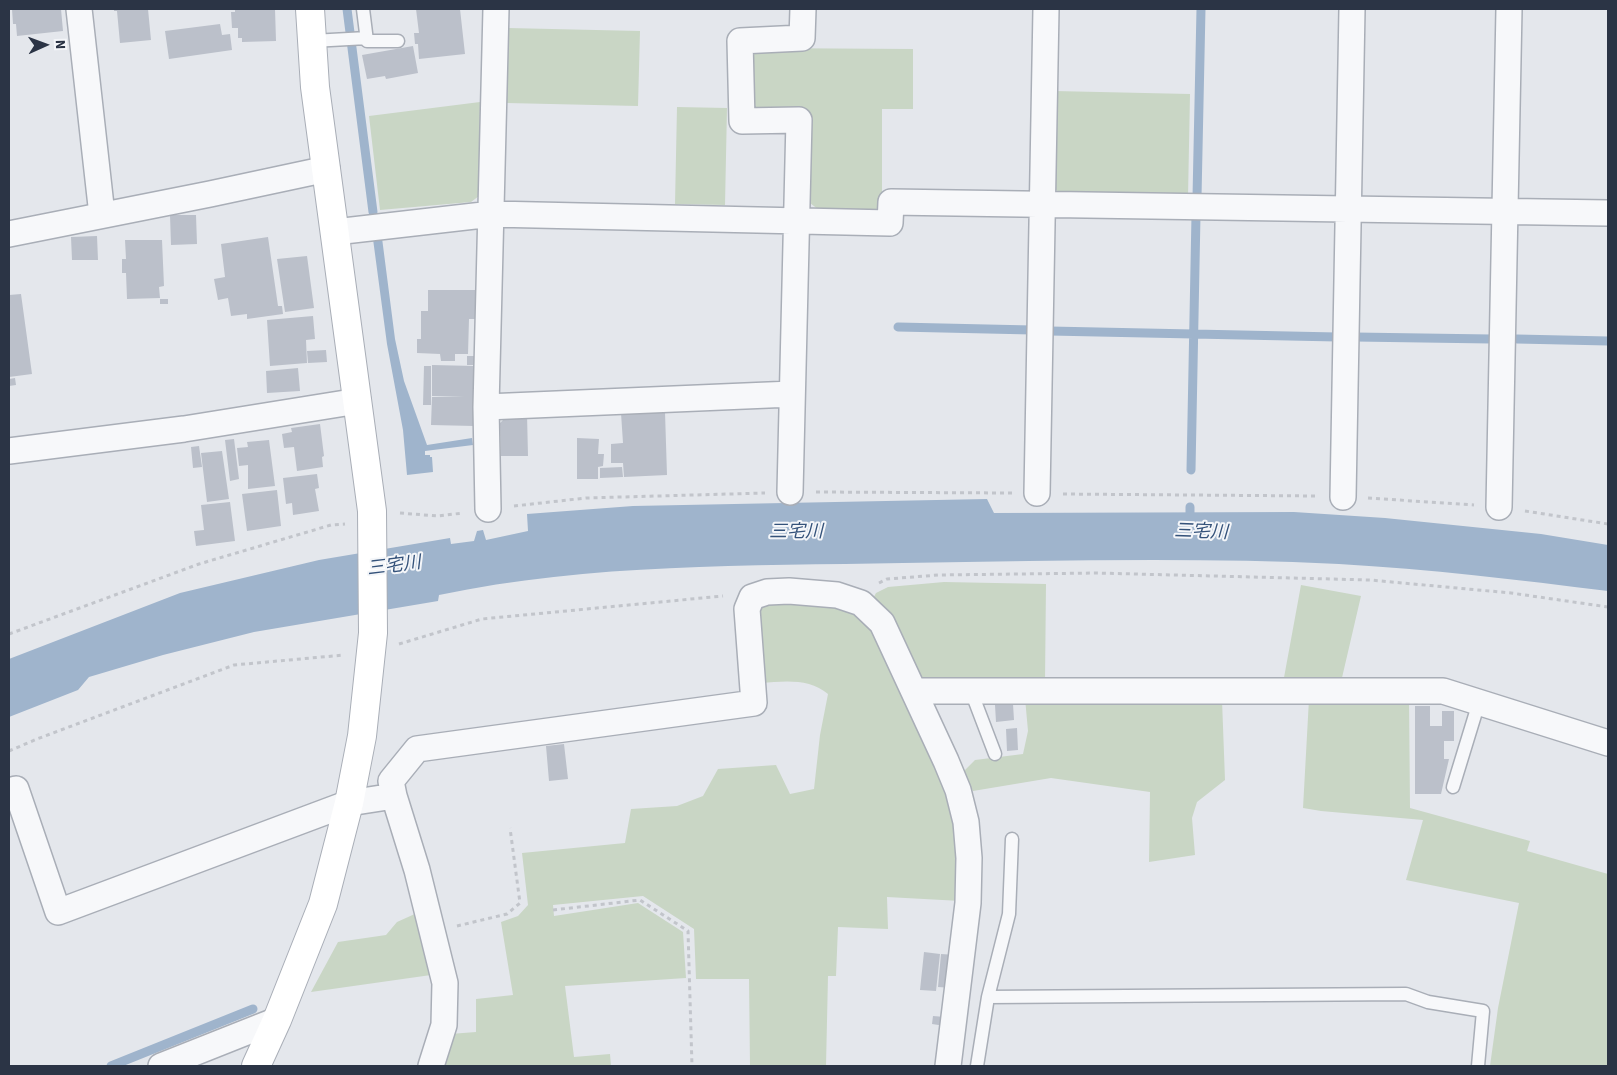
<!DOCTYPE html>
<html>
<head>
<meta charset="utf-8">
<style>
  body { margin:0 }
  #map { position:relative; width:1617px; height:1075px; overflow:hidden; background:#e4e7ec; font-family:"Source Sans 3",sans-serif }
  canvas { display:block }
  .frame { position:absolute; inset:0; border:10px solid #2b3445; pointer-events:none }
  .north { position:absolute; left:20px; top:20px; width:50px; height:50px; -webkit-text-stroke:4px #f4f6f9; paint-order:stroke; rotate:88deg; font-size:14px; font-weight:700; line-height:20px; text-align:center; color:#2b3445 }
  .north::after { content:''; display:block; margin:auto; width:18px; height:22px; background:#2b3445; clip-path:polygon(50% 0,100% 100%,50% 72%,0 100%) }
</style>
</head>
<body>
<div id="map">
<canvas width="1617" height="1075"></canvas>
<div class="frame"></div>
<div class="north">N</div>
</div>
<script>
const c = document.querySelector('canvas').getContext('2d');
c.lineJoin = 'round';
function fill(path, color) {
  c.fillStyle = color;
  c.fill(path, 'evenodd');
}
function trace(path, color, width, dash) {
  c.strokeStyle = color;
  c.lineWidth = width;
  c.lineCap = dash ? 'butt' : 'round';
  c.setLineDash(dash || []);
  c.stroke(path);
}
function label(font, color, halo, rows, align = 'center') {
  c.font = font + ' "Source Sans 3","Noto Sans JP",sans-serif';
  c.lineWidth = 4;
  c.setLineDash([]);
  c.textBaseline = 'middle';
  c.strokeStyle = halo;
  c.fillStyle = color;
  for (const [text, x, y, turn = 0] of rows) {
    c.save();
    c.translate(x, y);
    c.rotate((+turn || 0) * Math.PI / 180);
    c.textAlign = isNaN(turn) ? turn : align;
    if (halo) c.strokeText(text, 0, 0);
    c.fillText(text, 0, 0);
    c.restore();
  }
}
fill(new Path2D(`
  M 508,28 L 640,31 L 638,106 L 507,103 Z
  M 755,48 L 913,49 L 913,109 L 882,109 L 882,204 L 874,211 L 819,210 L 810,203 L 810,112 L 759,111 L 751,103 L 749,56 Z
  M 1054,91 L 1190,94 L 1188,197 L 1062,195 L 1052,186 Z
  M 480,102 L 479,196 L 471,202 L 380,210 L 369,116 Z
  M 677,107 L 727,108 L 725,205 L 675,204 Z
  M 944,582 L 1046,584 L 1045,681 L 924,683 L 870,604 L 876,593 L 888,587 Z
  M 1301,585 L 1361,596 L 1341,682 L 1283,683 Z
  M 765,599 L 858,608 L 879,632 L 951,791 L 961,901 L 887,897 L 888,929 L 838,927 L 836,976 L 828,976 L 826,1066 L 750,1066 L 749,979 L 696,979 L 694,929 L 643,896 L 553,905 L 554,916 L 638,903 L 683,932 L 686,978 L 565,986 L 574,1057 L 610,1054 L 611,1066 L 439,1066 L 450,1034 L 476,1032 L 476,999 L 513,995 L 501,922 L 518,916 L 528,905 L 522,853 L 625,843 L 631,809 L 677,806 L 703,796 L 718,769 L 776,765 L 790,794 L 814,789 L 820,735 L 828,694 C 810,678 784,681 761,683 L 753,612 Z
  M 1025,698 L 1222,700 L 1225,780 L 1197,802 L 1192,818 L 1195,855 L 1149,862 L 1150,792 L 1051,778 L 973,791 L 963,772 L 975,760 L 1023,754 L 1028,731 Z
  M 1309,699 L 1409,699 L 1410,808 L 1530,841 L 1527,851 L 1608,874 L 1608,1066 L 1490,1066 L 1498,1008 L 1519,903 L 1406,880 L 1423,820 L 1321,811 L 1303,808 Z
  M 417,913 L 431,975 L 311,992 L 338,942 L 386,935 L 397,922 Z`), '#c9d6c5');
fill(new Path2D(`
  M 382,238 L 395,339 L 404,381 L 427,445 L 472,438 L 473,445 L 425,451 L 425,455 L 430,455 L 430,457 L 432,457 L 433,472 L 407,475 L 403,430 L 387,344 L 373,239 Z
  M 987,499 L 994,513 L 1294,512 L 1385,518 L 1541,534 L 1608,545 L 1608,591 C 1519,580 1429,569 1339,564 C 1194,557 1048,561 903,563 C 748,566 591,563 439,595 L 438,601 L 254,632 L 163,655 L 89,677 L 78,690 L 9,717 L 9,659 L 180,593 L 319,560 L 450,538 L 451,544 L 474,541 L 477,531 L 483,530 L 486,540 L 528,531 L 527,514 L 633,506 Z`), '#9fb4cc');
trace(new Path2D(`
  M 347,9 L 373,212
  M 1197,197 L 1201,9
  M 898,327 L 1032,330
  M 1050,331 L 1337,337
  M 1355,337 L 1491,339
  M 1517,339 L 1608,341
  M 1191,470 L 1196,215
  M 1190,524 L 1190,507
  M 111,1066 L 253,1009`), '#9fb4cc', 9);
fill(new Path2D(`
  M 12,9 L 61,9 L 63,31 L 17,36 L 16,24 L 13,24 Z
  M 114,9 L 148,9 L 151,40 L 120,43 L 117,11 L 114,11 Z
  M 235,9 L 275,9 L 276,41 L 242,42 L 242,38 L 238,38 L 238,28 L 232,28 L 231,12 L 235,12 Z
  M 416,9 L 460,9 L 465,54 L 419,59 L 418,44 L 415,44 L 414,33 L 419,33 Z
  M 220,24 L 222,35 L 230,34 L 232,50 L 169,59 L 165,31 Z
  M 413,46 L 418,73 L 386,79 L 385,76 L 367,79 L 362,55 Z
  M 170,215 L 196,215 L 197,244 L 171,245 Z
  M 97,236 L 98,260 L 72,260 L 71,237 Z
  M 268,237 L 278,306 L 282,306 L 283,314 L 247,319 L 247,314 L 231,316 L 228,298 L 218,300 L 214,279 L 225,277 L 221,244 Z
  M 125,240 L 162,240 L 164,286 L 159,287 L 160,298 L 127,299 L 126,273 L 122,273 L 122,259 L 126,259 Z
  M 307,256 L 314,308 L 285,312 L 277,259 Z
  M 428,290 L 475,290 L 475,319 L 469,319 L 468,354 L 455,354 L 455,361 L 441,361 L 440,354 L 417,353 L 417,339 L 421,339 L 421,311 L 428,311 Z
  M 21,294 L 32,374 L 9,377 L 9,295 Z
  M 160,299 L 168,299 L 168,304 L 160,304 Z
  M 313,316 L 315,339 L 306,340 L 307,363 L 270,366 L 267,320 Z
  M 326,350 L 327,362 L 308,363 L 307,351 Z
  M 467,356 L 475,356 L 474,365 L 467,365 Z
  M 432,365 L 475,366 L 474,426 L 431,425 L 432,397 L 464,397 L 432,396 Z
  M 424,366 L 431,366 L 431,405 L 423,405 Z
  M 298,368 L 300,391 L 267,393 L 266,371 Z
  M 15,378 L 16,385 L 9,386 L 9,379 Z
  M 665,412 L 667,475 L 624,477 L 623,463 L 611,463 L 611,444 L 623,443 L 621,413 Z
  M 509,414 L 527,414 L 528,456 L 501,456 L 500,423 Z
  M 320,424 L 324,456 L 322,457 L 323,467 L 297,471 L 294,447 L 284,448 L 282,434 L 292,432 L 291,428 Z
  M 577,438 L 599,439 L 598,454 L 604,454 L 603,466 L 598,467 L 598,479 L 577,479 Z
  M 234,439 L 239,479 L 230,481 L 225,440 Z
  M 269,440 L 275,486 L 248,489 L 248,465 L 239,466 L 237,448 L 248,447 L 247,442 Z
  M 199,446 L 202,467 L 193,468 L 191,447 Z
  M 222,451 L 229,499 L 207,502 L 201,453 Z
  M 622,467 L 623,477 L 600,478 L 600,468 Z
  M 317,474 L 319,488 L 315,489 L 319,511 L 293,515 L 292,503 L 286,504 L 283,478 Z
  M 277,490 L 281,526 L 247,531 L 242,494 Z
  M 230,502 L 235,541 L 196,546 L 194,531 L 204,530 L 201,505 Z
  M 1013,704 L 1014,720 L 996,722 L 995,705 Z
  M 1415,706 L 1430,706 L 1430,726 L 1442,726 L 1442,711 L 1454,711 L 1454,741 L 1444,741 L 1444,759 L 1449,759 L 1441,794 L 1415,794 Z
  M 1017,728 L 1018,750 L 1007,751 L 1006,729 Z
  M 564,744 L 568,779 L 549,781 L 546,746 Z
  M 924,952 L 940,954 L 936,991 L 920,990 Z
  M 941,954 L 956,955 L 953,988 L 938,987 Z
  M 933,1016 L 945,1017 L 945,1026 L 932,1024 Z`), '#bbc0ca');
const lane = new Path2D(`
  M 363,9 L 367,41 L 398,41
  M 312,41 L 367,38
  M 971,691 L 995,754
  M 1453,787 L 1479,702
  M 988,997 L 1406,994 L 1428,1002 L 1483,1011 L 1478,1066
  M 977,1066 L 988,997 L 1009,914 L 1012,839`);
const street = new Path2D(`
  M 79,9 L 102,215
  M 335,232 L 492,214 L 890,223 L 891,202 L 1608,213
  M 9,234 L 210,194 L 327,169
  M 486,407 L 792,394
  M 9,451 L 184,429 L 358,401
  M 790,492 L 799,120 L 742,121 L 740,41 L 802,38 L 803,9
  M 1037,493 L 1046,9
  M 1343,497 L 1352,9
  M 1499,507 L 1509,9
  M 488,509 L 486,407 L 496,9
  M 914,691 L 1443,691 L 1608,743
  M 9,791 L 16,789 L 58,912 L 349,803 L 394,796 L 417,870 L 445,983 L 444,1025 L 431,1066
  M 394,796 L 391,781 L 417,749 L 754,703 L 747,609 L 752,597 L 767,592 L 789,591 L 837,595 L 861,603 L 882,623 L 946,761 L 958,790 L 966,822 L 969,858 L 968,903 L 948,1066
  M 161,1066 L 277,1020`);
const secondary = new Path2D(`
  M 256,1066 L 277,1020 L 323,904 L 349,803 L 362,736 L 373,633 L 372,511 L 315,87 L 310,9`);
trace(lane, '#a9aeb7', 15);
trace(street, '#a9aeb7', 28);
trace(secondary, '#a9aeb7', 30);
trace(new Path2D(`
  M 816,492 L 1012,493
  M 1063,494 L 1317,496
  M 1368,498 L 1474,505
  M 514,506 L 586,498 L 765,493
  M 1525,511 L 1608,524
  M 400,513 L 438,516 L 463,513
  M 879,583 L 887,579 L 938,575 L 1096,573 L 1370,580 L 1511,593 L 1608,607
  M 9,634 L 199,564 L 331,525 L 345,524
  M 399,644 L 482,619 L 723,596
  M 9,751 L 37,739 L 234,665 L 344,655
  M 553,910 L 640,900 L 688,931 L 692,1066
  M 457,926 L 507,914 L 520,903 L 510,828`), '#c2c5cb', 3, [4, 4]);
trace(lane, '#f7f8fa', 12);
trace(street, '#f7f8fa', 25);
trace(secondary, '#fff', 28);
label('italic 18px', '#34527a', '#f4f6f9', [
  ["三宅川",796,533],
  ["三宅川",1201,533,2],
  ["三宅川",394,567,-7]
]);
</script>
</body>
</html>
